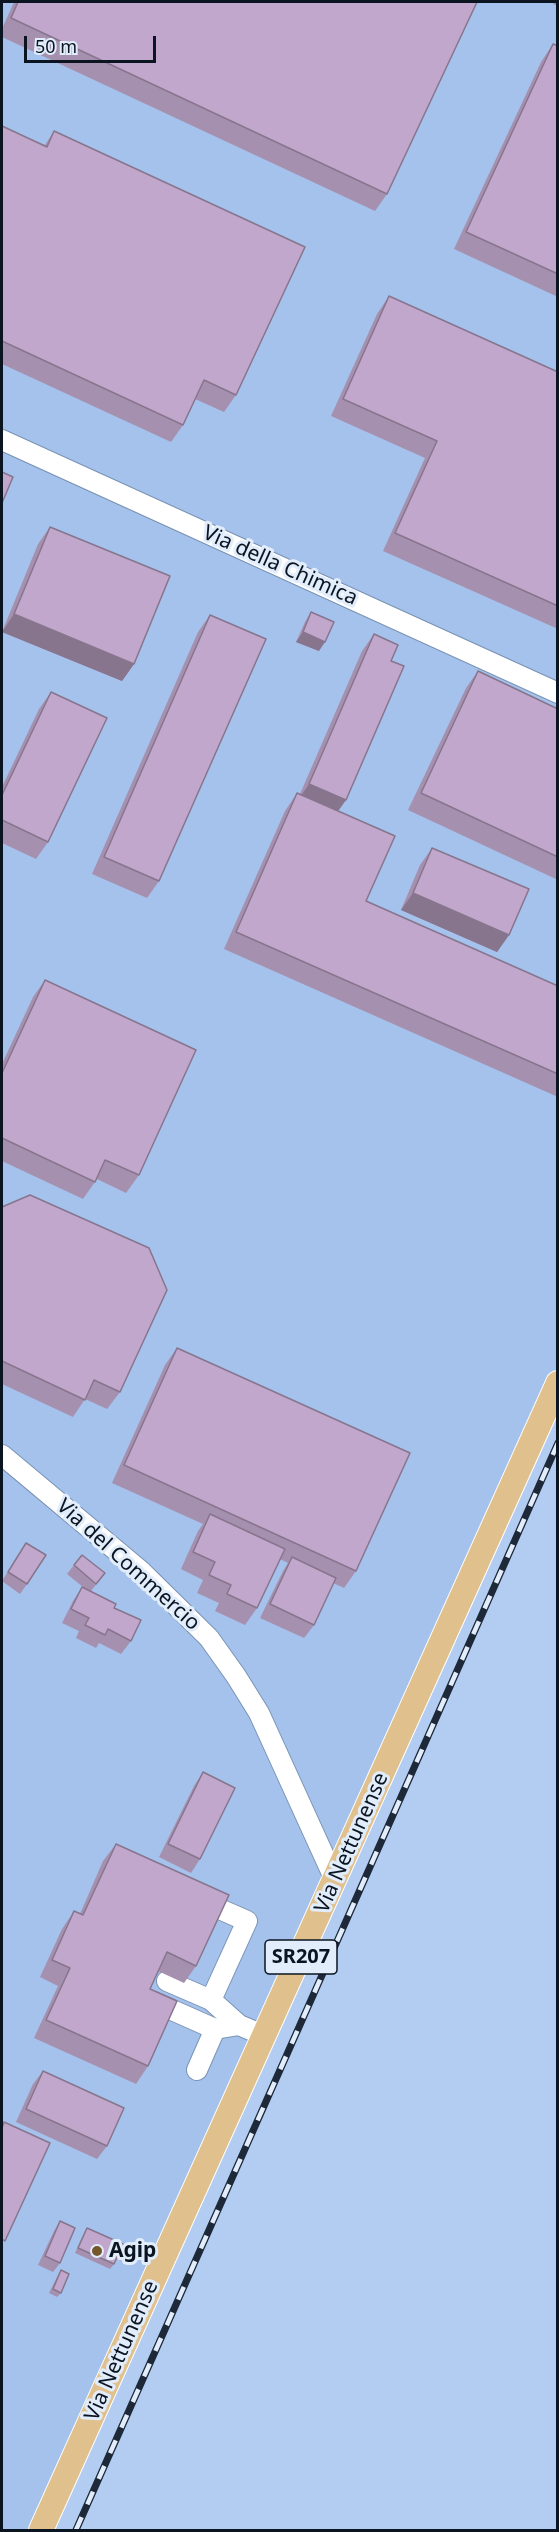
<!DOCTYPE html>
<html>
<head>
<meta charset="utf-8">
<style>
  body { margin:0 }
  #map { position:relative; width:559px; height:2532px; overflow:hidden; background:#b3cdf2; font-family:"Noto Sans",sans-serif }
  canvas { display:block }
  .frame { position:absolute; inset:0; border:3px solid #0b1421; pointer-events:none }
  .scale { position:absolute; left:24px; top:36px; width:132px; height:27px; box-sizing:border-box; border:3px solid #0b1421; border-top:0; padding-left:8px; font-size:18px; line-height:21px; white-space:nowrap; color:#0b1421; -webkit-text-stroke:4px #e2edfc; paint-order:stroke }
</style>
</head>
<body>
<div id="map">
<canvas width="559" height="2532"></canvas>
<div class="frame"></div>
<div class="scale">50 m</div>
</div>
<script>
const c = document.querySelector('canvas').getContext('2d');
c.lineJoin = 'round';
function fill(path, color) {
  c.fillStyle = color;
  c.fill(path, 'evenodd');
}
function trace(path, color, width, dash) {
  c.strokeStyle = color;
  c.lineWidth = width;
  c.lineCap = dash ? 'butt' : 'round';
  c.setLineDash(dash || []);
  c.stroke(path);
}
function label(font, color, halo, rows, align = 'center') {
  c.font = font + ' "Noto Sans",sans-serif';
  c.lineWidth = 6;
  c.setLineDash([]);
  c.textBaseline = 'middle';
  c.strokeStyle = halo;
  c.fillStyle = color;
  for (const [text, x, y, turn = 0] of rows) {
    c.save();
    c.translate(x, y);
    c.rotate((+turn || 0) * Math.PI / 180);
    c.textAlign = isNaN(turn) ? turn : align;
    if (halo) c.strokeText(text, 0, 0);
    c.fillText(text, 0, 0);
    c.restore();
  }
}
fill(new Path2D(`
  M 2,2 L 557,2 L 557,1411 L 54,2530 L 2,2530 Z`), '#a4c2ec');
const minor = new Path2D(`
  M 2,440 L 558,693
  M 2,1455 L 142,1572 L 209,1638 L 236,1676 L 259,1713 L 335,1880
  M 199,1900 L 247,1921 L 211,2000 L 239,2025 L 265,2036
  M 167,1981 L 211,2000
  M 154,2002 L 215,2029 L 239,2025
  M 197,2070 L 215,2029`);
const major = new Path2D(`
  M 41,2530 L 558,1383`);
trace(minor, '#7a93b5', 22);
trace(major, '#fff', 26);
trace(minor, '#fff', 20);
trace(major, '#e0c18e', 24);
const rail = new Path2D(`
  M 76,2530 L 558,1443`);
trace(rail, '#1d2838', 7);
trace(rail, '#e2edfc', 4.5, [14]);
fill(new Path2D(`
  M 14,2 L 477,2 L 387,194 L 375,211 L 2,37 L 2,29 Z
  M 554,2 L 558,2 L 558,6 L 553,4 Z
  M 553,44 L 558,46 L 558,297 L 454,249 L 541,62 Z
  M 2,127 L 45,145 L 54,131 L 236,395 L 224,412 L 195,399 L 183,425 L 171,442 L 2,364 Z
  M 389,296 L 558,372 L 558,629 L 383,551 L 425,458 L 331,416 L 377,314 Z
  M 50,527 L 134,664 L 122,681 L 2,632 L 38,544 Z
  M 311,612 L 319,651 L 296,642 L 305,622 Z
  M 210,615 L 159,881 L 147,898 L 92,874 L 198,632 Z
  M 374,634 L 391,661 L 346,800 L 338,811 L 366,901 L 558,986 L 558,1097 L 224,949 L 285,811 L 297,793 L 300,794 L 362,651 Z
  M 478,671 L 558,709 L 558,880 L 408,810 L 466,688 Z
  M 51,692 L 48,842 L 36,859 L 2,843 L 2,787 L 39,709 Z
  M 432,848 L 509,935 L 497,952 L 401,910 L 420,865 Z
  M 45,980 L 139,1175 L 126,1193 L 97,1179 L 83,1199 L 2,1161 L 2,1064 L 33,997 Z
  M 2,1207 L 120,1392 L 107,1409 L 85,1399 L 73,1417 L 2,1384 Z
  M 177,1348 L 356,1571 L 344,1588 L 333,1583 L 314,1625 L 304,1638 L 260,1618 L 283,1571 L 288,1563 L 280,1559 L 257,1608 L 245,1625 L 215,1611 L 219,1603 L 197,1593 L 203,1580 L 181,1569 L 198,1531 L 203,1524 L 112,1483 L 165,1365 Z
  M 26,1543 L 27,1584 L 20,1594 L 2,1581 Z
  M 74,1565 L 105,1573 L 91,1591 L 114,1608 L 131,1641 L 121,1654 L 99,1643 L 96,1648 L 76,1638 L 79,1631 L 62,1623 L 73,1601 L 82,1587 L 83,1587 L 67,1574 Z
  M 203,1772 L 200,1859 L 191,1873 L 159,1857 L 194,1786 Z
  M 116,1844 L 196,1966 L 184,1983 L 158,1971 L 150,1989 L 148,2066 L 136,2084 L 34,2038 L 58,1986 L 40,1977 L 62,1929 L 74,1911 L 80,1914 L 103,1861 Z
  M 43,2071 L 107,2146 L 97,2159 L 16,2122 L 33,2084 Z
  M 60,2221 L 60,2263 L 53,2272 L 38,2265 L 54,2231 Z
  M 87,2228 L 114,2264 L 110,2269 L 75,2253 L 84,2233 Z
  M 61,2270 L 61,2293 L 57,2297 L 49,2293 L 58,2275 Z`), '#a690af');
fill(new Path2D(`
  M 14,614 L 134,664 L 122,681 L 2,632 Z
  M 303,632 L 325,642 L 319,651 L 296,642 Z
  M 309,784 L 346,800 L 333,818 L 297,802 Z
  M 413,893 L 509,935 L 497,952 L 401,910 Z`), '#87758e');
const building = new Path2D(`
  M 18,2 L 477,2 L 387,194 L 11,18 Z
  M 553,44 L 558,46 L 558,274 L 466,232 Z
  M 2,126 L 47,147 L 54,131 L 305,247 L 236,395 L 204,380 L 183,425 L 2,341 Z
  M 389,296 L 558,372 L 558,606 L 395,533 L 437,441 L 343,399 Z
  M 2,472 L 13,477 L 2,503 Z
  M 50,527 L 170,576 L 134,664 L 14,614 Z
  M 311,612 L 334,622 L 325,642 L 303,632 Z
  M 210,615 L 266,639 L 159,881 L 104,857 Z
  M 374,634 L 398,645 L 391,661 L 404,666 L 346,800 L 309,784 Z
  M 478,671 L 558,709 L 558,857 L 421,793 Z
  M 51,692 L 107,718 L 48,842 L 2,820 L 2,795 Z
  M 297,793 L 395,836 L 366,901 L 558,986 L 558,1074 L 236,932 Z
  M 432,848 L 529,889 L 509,935 L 413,893 Z
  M 45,980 L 196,1050 L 139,1175 L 105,1160 L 95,1182 L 2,1138 L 2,1073 Z
  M 30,1195 L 149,1248 L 167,1290 L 120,1392 L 94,1380 L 85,1400 L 2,1361 L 2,1207 Z
  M 177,1348 L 410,1453 L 356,1571 L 124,1465 Z
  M 210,1514 L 285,1549 L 257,1608 L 227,1594 L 231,1585 L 209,1575 L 215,1562 L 193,1552 Z
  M 26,1543 L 46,1555 L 27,1584 L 8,1572 Z
  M 82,1555 L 105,1573 L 96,1584 L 74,1565 Z
  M 292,1557 L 336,1578 L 314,1625 L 270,1604 Z
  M 82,1587 L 116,1604 L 114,1608 L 141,1620 L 131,1641 L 108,1629 L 105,1635 L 85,1625 L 89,1618 L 71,1609 Z
  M 203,1772 L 235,1788 L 200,1859 L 168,1844 Z
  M 116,1844 L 229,1895 L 196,1966 L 167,1952 L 150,1989 L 177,2001 L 148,2066 L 46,2020 L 70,1968 L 52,1960 L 74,1911 L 83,1915 Z
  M 43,2071 L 124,2108 L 107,2146 L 26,2109 Z
  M 4,2122 L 50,2143 L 5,2241 L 2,2239 L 2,2128 Z
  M 60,2221 L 75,2228 L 60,2263 L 45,2256 Z
  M 87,2228 L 123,2244 L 114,2264 L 78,2248 Z
  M 61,2270 L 69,2274 L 61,2293 L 53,2289 Z`);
fill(building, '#c1a7cb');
trace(building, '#87758e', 1.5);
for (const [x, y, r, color] of [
  [97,2251,6,"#74572a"]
]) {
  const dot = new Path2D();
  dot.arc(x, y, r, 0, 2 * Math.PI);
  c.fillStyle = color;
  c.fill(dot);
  trace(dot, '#e2edfc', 2);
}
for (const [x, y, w] of [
  [301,1957,72]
]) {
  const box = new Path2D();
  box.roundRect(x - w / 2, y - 17, w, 34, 4.5);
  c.fillStyle = '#e2edfc';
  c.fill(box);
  trace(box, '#0b1421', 1.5);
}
label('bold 20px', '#0b1421', null, [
  ["SR207",301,1957]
]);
label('21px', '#0b1421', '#e2edfc', [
  ["Via della Chimica",280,566,24],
  ["Via del Commercio",128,1565,42],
  ["Via Nettunense",352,1843,-66],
  ["Via Nettunense",122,2351,-66]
]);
label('bold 21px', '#0b1421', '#e2edfc', [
  ["Agip",109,2251]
], 'left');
</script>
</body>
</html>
